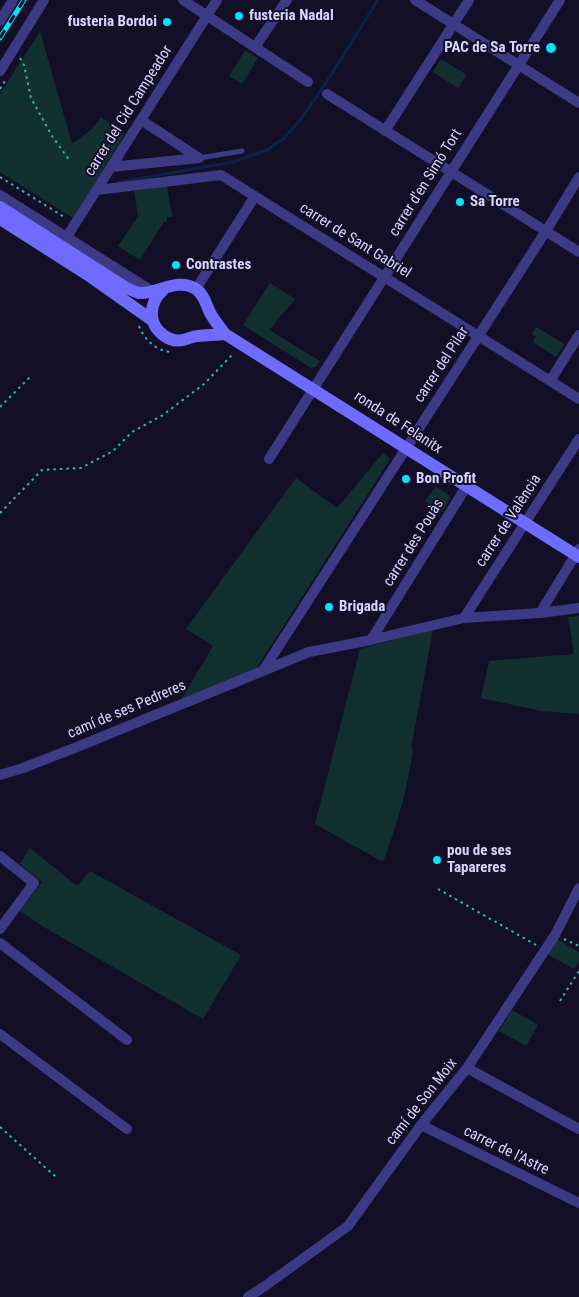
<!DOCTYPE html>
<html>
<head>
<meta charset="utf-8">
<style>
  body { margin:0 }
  canvas { display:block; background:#130f26 }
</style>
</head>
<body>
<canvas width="579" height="1297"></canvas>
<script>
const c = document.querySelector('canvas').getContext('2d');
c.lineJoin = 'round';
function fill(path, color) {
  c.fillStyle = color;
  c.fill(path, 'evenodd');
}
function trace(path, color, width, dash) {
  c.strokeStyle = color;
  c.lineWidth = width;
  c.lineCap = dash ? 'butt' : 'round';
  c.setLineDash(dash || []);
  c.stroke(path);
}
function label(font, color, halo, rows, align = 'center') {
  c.font = font + ' "Roboto Condensed",sans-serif';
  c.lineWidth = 4;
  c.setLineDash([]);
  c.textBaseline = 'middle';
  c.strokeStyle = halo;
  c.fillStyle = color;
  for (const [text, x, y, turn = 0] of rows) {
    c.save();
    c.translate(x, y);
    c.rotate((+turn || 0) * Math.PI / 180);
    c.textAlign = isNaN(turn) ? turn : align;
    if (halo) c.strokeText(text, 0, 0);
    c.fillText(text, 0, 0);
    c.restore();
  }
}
fill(new Path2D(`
  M 40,31 L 72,144 L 92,129 L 101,117 L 125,134 L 73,218 L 0,172 L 0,94 Z
  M 245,50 L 258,58 L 242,84 L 229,76 Z
  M 441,59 L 467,75 L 458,88 L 433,72 Z
  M 167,186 L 171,211 L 173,214 L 171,217 L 167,217 L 167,221 L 164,222 L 140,260 L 118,246 L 138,216 L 134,191 Z
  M 270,283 L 295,299 L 269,330 L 320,361 L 316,367 L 311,368 L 243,325 Z
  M 536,327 L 564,344 L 556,357 L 533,342 L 536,336 L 532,334 Z
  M 383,453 L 388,457 L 389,461 L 254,672 L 180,702 L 213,646 L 186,629 L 296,478 L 337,508 Z
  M 436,487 L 450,495 L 450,499 L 442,512 L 425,501 Z
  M 579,616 L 579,714 L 541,711 L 481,698 L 489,661 L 574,654 L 568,617 Z
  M 433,630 L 411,748 L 413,749 C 408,788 397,825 383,862 L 315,824 L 360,649 Z
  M 30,848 L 77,886 L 90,871 L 241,955 L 203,1019 L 44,927 L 20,911 L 42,882 L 20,864 Z
  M 557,939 L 579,952 L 579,961 L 574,969 L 547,954 Z
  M 512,1010 L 538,1025 L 526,1046 L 499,1031 Z`), '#12302f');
trace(new Path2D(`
  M 119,182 L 233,162 L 267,150 L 284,138 L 301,119 L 324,86 L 378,0`), '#0c2248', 3);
trace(new Path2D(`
  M 20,58 L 24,65 L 31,98 L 52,136 L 70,161
  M 0,89 L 5,81
  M 0,177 L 66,218
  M 139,326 C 144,339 155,350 170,352
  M 0,407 L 32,375
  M 0,513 L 42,470 L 81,468 L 113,451 L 132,432 L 163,415 L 204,384 L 233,354
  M 438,889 L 536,945
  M 564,939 L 579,946
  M 560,1001 L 579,971
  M 0,1127 L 56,1177`), '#2fb8b0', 2, [2.5, 4]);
trace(new Path2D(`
  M 199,158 L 242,151`), '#3d3a85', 5);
trace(new Path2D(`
  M 183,0 L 308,82
  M 415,0 L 579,103
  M 0,21 L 13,0
  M 255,47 L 287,0
  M 0,71 L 44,0
  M 327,94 L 579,252
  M 385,131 L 469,0
  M 111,167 L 199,158 L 141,120
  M 97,190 L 221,175 L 579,399
  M 0,195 L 152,291
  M 66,238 L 217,0
  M 196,289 L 255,196
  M 550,381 L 579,335
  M 269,459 L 560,0
  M 540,613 L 579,549
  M 464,618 L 579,439
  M 371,640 L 466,487
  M 264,669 L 546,231 L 579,177
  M 0,775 L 23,768 L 82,745 L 309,652 L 371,640 L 464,618 L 540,613 L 579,608
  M 0,856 L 34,883 L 0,929
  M 0,943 L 127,1040
  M 0,1034 L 127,1129
  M 467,1068 L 579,1129
  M 421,1125 L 579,1203
  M 248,1297 L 265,1286 L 348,1226 L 421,1125 L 467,1068 L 555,935 L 579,888`), '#3d3a85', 10);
trace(new Path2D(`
  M 0,207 L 125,287 C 129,289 135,292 139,293 C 159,294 177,277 196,289 C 203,294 205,301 208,308 C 211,317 219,326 225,334 L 579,557
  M 0,219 L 91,277 L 152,320
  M 163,290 C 155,297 151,306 152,317 C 154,331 169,343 183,340 C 188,339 192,336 198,336 C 207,335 216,335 225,334`), '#6f6bff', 12);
const rail = new Path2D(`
  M 0,38 L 24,0`);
trace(rail, '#00e5ff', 5);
trace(rail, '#130f26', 3, [9]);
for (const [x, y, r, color] of [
  [239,16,5,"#00e5ff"],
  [167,22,5,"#00e5ff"],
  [551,48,6,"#00e5ff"],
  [460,202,5,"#00e5ff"],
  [176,265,5,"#00e5ff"],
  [406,479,5,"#00e5ff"],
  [329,607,5,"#00e5ff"],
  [437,860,5,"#00e5ff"]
]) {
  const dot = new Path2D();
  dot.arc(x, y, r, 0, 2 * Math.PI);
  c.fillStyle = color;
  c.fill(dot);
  trace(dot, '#130f26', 2);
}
label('bold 15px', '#d9d4ff', '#130f26', [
  ["fusteria Nadal",249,16],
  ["fusteria Bordoi",157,22,"right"],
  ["PAC de Sa Torre",540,48,"right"],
  ["Sa Torre",470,202],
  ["Contrastes",186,265],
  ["Bon Profit",416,479],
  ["Brigada",339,607],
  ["pou de ses",447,851],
  ["Tapareres",447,868]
], 'left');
label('15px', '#d9d4ff', '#130f26', [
  ["carrer del Cid Campeador",129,111,-58],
  ["carrer d'en Simó Tort",426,183,-58],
  ["carrer de Sant Gabriel",355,241,32],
  ["carrer del Pilar",442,365,-57],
  ["ronda de Felanitx",398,423,33],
  ["carrer de València",509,521,-57],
  ["carrer des Pouàs",414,543,-58],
  ["camí de ses Pedreres",127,710,-23],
  ["camí de Son Moix",422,1102,-52],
  ["carrer de l'Astre",506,1151,26]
]);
</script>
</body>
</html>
